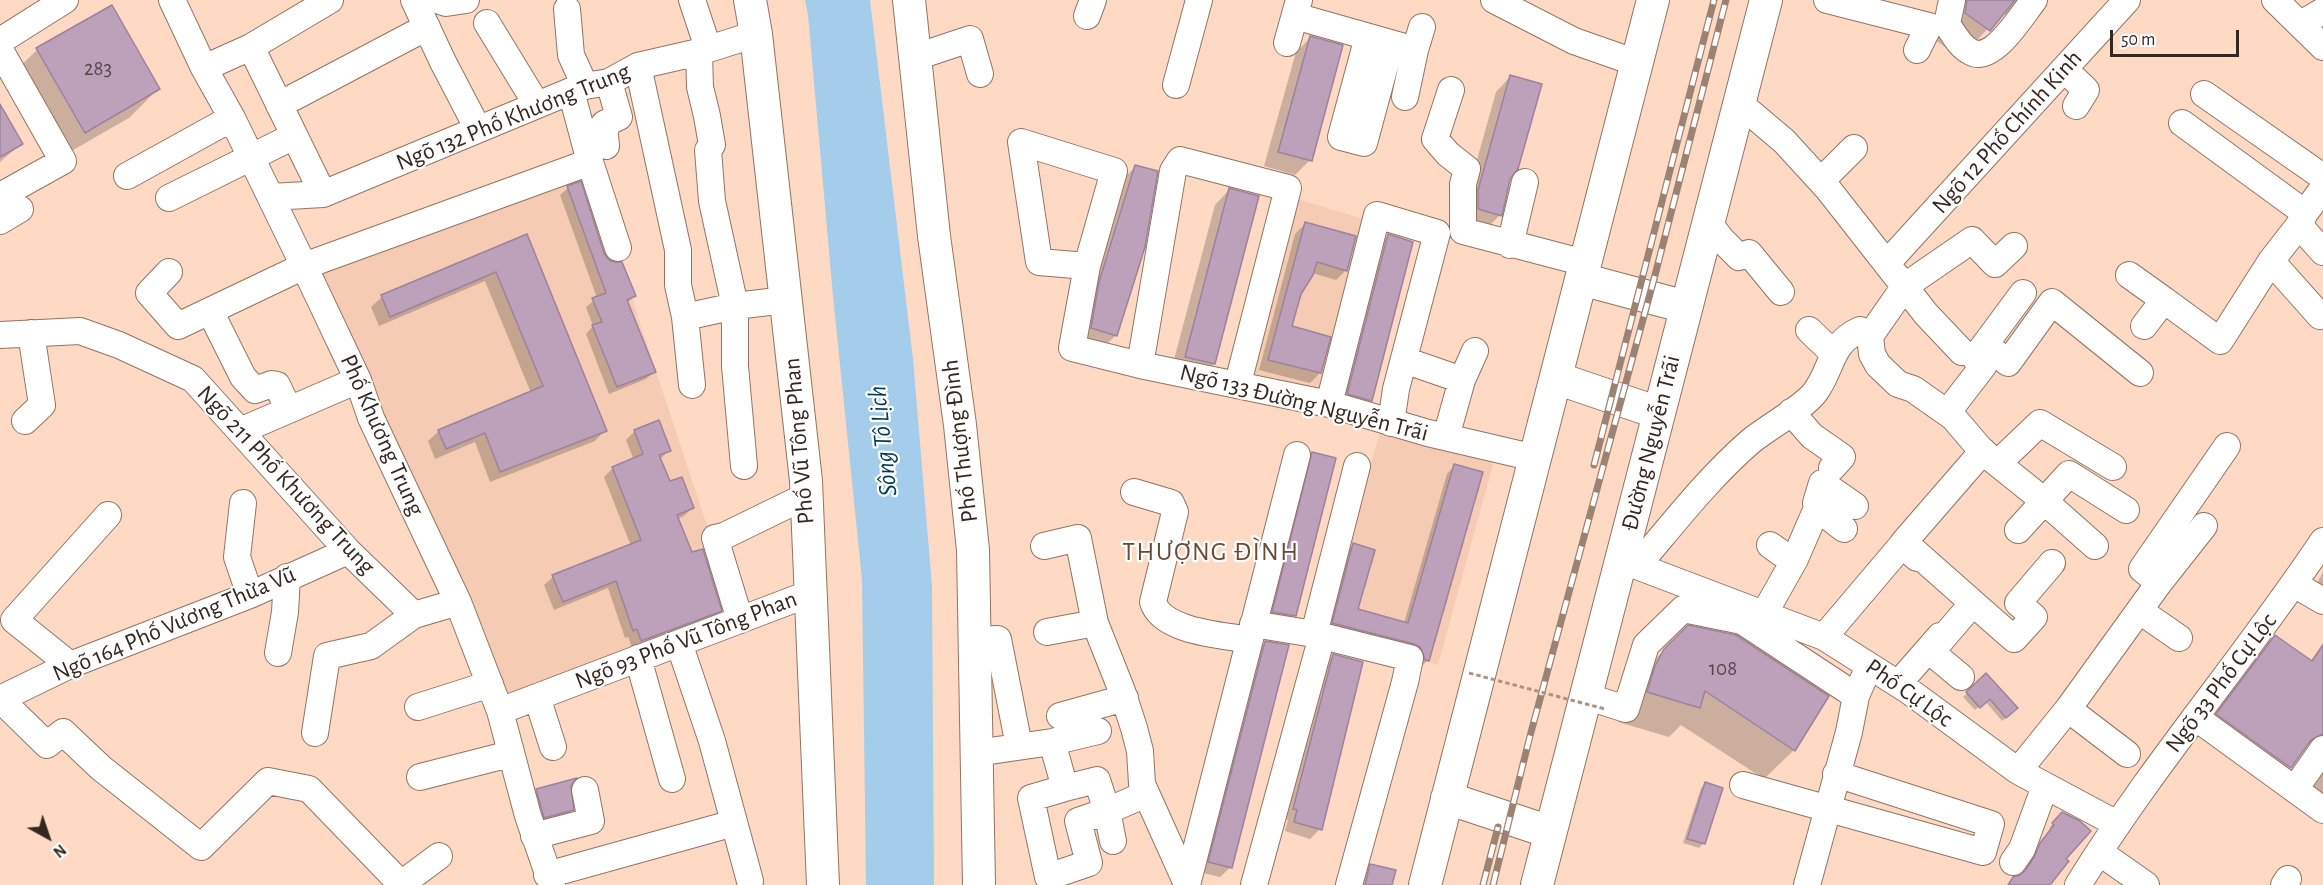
<!DOCTYPE html>
<html>
<head>
<meta charset="utf-8">
<style>
  body { margin:0 }
  #map { position:relative; width:2323px; height:885px; overflow:hidden; background:#fedac5; font-family:"Alegreya Sans",sans-serif }
  canvas { display:block }
  .north { position:absolute; left:18px; top:807px; width:60px; height:60px; -webkit-text-stroke:4px #fff; paint-order:stroke; rotate:140deg; font-size:16px; font-weight:700; line-height:24px; text-align:center; color:#34271f }
  .north::after { content:''; display:block; margin:auto; width:21px; height:27px; background:#34271f; clip-path:polygon(50% 0,100% 100%,50% 72%,0 100%) }
  .scale { position:absolute; left:2110px; top:30px; width:129px; height:27px; box-sizing:border-box; border:3px solid #34271f; border-top:0; padding-left:8px; font-size:18px; line-height:21px; white-space:nowrap; color:#34271f; -webkit-text-stroke:4px #fff; paint-order:stroke }
</style>
</head>
<body>
<div id="map">
<canvas width="2323" height="885"></canvas>
<div class="north">N</div>
<div class="scale">50 m</div>
</div>
<script>
const c = document.querySelector('canvas').getContext('2d');
c.lineJoin = 'round';
function fill(path, color) {
  c.fillStyle = color;
  c.fill(path, 'evenodd');
}
function trace(path, color, width, dash) {
  c.strokeStyle = color;
  c.lineWidth = width;
  c.lineCap = dash ? 'butt' : 'round';
  c.setLineDash(dash || []);
  c.stroke(path);
}
function label(font, color, halo, rows, align = 'center') {
  c.font = font + ' "Alegreya Sans",sans-serif';
  c.lineWidth = 4.5;
  c.setLineDash([]);
  c.textBaseline = 'middle';
  c.strokeStyle = halo;
  c.fillStyle = color;
  for (const [text, x, y, turn = 0] of rows) {
    c.save();
    c.translate(x, y);
    c.rotate((+turn || 0) * Math.PI / 180);
    c.textAlign = isNaN(turn) ? turn : align;
    if (halo) c.strokeText(text, 0, 0);
    c.fillText(text, 0, 0);
    c.restore();
  }
}
fill(new Path2D(`
  M 596,164 L 636,311 L 738,619 L 505,704 L 312,269 Z
  M 1291,197 L 1377,223 L 1332,403 L 1247,382 Z
  M 1380,433 L 1494,461 L 1438,665 L 1319,631 Z`), '#f5ccb3');
fill(new Path2D(`
  M 805,0 L 870,0 L 913,359 L 932,586 L 934,885 L 866,885 L 862,580 L 833,296 L 808,15 Z`), '#a3cdeb');
fill(new Path2D(`
  M 1952,0 L 2026,0 L 2011,15 L 2001,14 L 1960,59 L 1937,41 Z
  M 1310,38 L 1310,160 L 1295,175 L 1264,166 L 1296,52 Z
  M 37,50 L 158,89 L 129,118 L 54,161 L 7,79 Z
  M 1510,77 L 1500,215 L 1485,230 L 1464,224 L 1464,206 L 1496,92 Z
  M 0,107 L 21,144 L 0,162 Z
  M 1136,166 L 1116,335 L 1101,350 L 1077,343 L 1121,181 Z
  M 568,188 L 603,254 L 634,296 L 627,303 L 654,372 L 646,379 L 609,394 L 586,334 L 593,326 L 586,307 L 597,298 L 560,195 Z
  M 1229,190 L 1214,364 L 1199,378 L 1171,371 L 1215,205 Z
  M 1305,224 L 1346,270 L 1336,280 L 1312,273 L 1300,293 L 1290,327 L 1320,373 L 1310,383 L 1259,370 L 1295,234 Z
  M 526,236 L 605,430 L 595,441 L 490,482 L 475,442 L 435,459 L 428,441 L 439,431 L 531,393 L 485,281 L 379,326 L 371,307 L 382,297 Z
  M 1388,236 L 1371,400 L 1356,415 L 1333,408 L 1373,250 Z
  M 658,422 L 669,451 L 659,460 L 669,483 L 692,508 L 684,516 L 677,519 L 691,554 L 720,610 L 711,619 L 633,649 L 628,637 L 625,638 L 608,588 L 554,610 L 544,585 L 553,577 L 631,546 L 604,477 L 613,468 L 634,460 L 626,440 L 634,432 Z
  M 1312,454 L 1295,615 L 1285,625 L 1263,622 L 1302,464 Z
  M 1454,466 L 1428,660 L 1420,668 L 1326,630 L 1346,553 L 1353,545 L 1356,610 L 1404,623 L 1447,474 Z
  M 2323,572 L 2323,601 L 2312,593 Z
  M 1688,627 L 1794,750 L 1764,779 L 1681,725 L 1669,737 L 1618,722 L 1626,697 L 1634,680 Z
  M 2275,637 L 2310,662 L 2323,643 L 2323,747 L 2313,743 L 2308,744 L 2281,777 L 2208,724 L 2266,647 Z
  M 1265,643 L 1231,867 L 1220,877 L 1199,872 L 1255,653 Z
  M 1333,656 L 1320,829 L 1310,839 L 1285,831 L 1288,820 L 1285,819 L 1323,666 Z
  M 1986,675 L 2013,712 L 2002,721 L 1985,701 L 1975,710 L 1963,697 Z
  M 2323,771 L 2323,808 L 2307,796 Z
  M 1706,784 L 1704,843 L 1699,848 L 1683,843 L 1701,788 Z
  M 537,791 L 572,810 L 557,824 L 530,832 L 522,805 Z
  M 2062,813 L 2064,859 L 2048,885 L 2008,885 L 2013,878 L 2023,874 L 2037,848 L 2052,830 L 2049,828 Z
  M 1371,865 L 1391,885 L 1360,885 L 1363,873 Z`), '#0003');
const building = new Path2D(`
  M 1967,0 L 2015,0 L 1990,31 L 1965,13 Z
  M 112,5 L 160,89 L 85,133 L 36,48 Z
  M 1310,36 L 1343,45 L 1312,161 L 1278,152 Z
  M 1510,75 L 1542,84 L 1518,169 L 1510,179 L 1502,216 L 1478,209 L 1478,190 Z
  M 0,104 L 23,144 L 0,157 Z
  M 1135,165 L 1158,171 L 1145,247 L 1117,336 L 1091,328 L 1099,282 Z
  M 581,181 L 604,253 L 608,259 L 614,262 L 622,262 L 636,296 L 627,300 L 656,372 L 617,387 L 592,325 L 602,322 L 592,298 L 606,293 L 567,186 Z
  M 1229,188 L 1259,196 L 1215,364 L 1185,357 Z
  M 1305,222 L 1356,236 L 1347,271 L 1317,262 L 1313,275 L 1301,294 L 1292,326 L 1331,337 L 1321,373 L 1268,360 Z
  M 527,234 L 607,431 L 500,472 L 485,433 L 446,449 L 438,430 L 543,386 L 496,272 L 390,317 L 381,295 Z
  M 1388,234 L 1413,242 L 1372,401 L 1347,394 Z
  M 659,420 L 671,451 L 659,455 L 670,481 L 682,477 L 694,508 L 677,515 L 692,552 L 703,549 L 722,611 L 641,641 L 637,629 L 633,631 L 616,581 L 563,602 L 552,575 L 641,540 L 612,467 L 643,454 L 634,430 Z
  M 1312,452 L 1336,458 L 1296,616 L 1272,612 Z
  M 1454,464 L 1483,472 L 1429,661 L 1425,660 L 1421,648 L 1414,644 L 1332,623 L 1353,543 L 1375,550 L 1358,609 L 1408,623 Z
  M 1688,625 L 1736,635 L 1829,696 L 1795,751 L 1705,691 L 1700,708 L 1647,692 L 1655,666 L 1664,649 Z
  M 2275,635 L 2312,661 L 2323,645 L 2323,734 L 2311,740 L 2291,768 L 2216,714 Z
  M 1265,641 L 1289,645 L 1232,868 L 1208,862 Z
  M 1333,654 L 1363,662 L 1322,830 L 1294,822 L 1297,810 L 1293,809 Z
  M 1986,673 L 2018,708 L 2006,718 L 1990,699 L 1980,708 L 1966,692 Z
  M 577,778 L 571,786 L 574,810 L 544,818 L 536,789 Z
  M 1705,782 L 1723,788 L 1705,844 L 1687,839 Z
  M 2062,812 L 2080,821 L 2091,831 L 2066,859 L 2069,861 L 2050,885 L 2008,885 L 2013,877 L 2020,875 L 2025,871 L 2034,857 L 2040,843 L 2054,825 L 2052,823 Z
  M 1370,864 L 1396,870 L 1392,885 L 1365,885 Z`);
fill(building, '#bda1bb');
trace(building, '#9d829b', 1.5);
const minor = new Path2D(`
  M 172,0 L 204,68 L 232,118 L 304,266 L 358,380 L 371,418 L 458,602 L 500,711 L 528,816 L 552,885
  M 414,0 L 443,62 L 478,129
  M 437,0 L 446,3 L 466,0
  M 692,0 L 708,48
  M 1494,0 L 1574,41 L 1631,61 L 1637,65
  M 1827,0 L 1929,26 L 1917,50
  M 1952,0 L 1947,24 C 1953,33 1960,47 1971,52 C 1993,64 2022,15 2034,0
  M 2275,0 L 2323,47
  M 567,9 L 571,55 L 585,86
  M 1087,16 L 1093,0
  M 1295,16 L 1415,50 L 1422,27
  M 487,23 L 537,105
  M 2301,24 L 2323,11
  M 1368,37 L 1341,137 L 1364,143 L 1391,43
  M 0,41 L 65,0
  M 1287,43 L 1299,0
  M 251,47 L 323,194
  M 0,50 L 63,161 L 0,196
  M 699,52 L 700,87 L 707,116 L 712,145 L 708,150 L 712,201 L 735,306 L 735,366 L 744,466
  M 916,57 L 970,39 L 980,74
  M 638,66 L 678,250 L 678,285 L 685,317 L 692,385
  M 204,68 L 251,47 L 330,0
  M 2064,69 L 2086,90 L 2076,106
  M 1176,85 L 1199,0
  M 1451,90 L 1435,139 L 1448,154 L 1467,169 L 1463,184 L 1463,231 L 1585,263
  M 571,91 L 590,162 L 618,248
  M 2204,94 L 2323,177
  M 1405,97 L 1415,50
  M 1739,103 L 1784,141 L 1828,189 L 1926,314 L 1962,352
  M 279,105 L 427,27
  M 2182,123 L 2305,213
  M 606,146 L 604,124 L 619,117 L 609,82
  M 127,176 L 232,118
  M 1821,181 L 1854,148
  M 271,197 L 323,194 L 571,91 L 585,86 L 609,82 L 638,66 L 699,52 L 756,34
  M 169,198 L 294,136
  M 0,221 L 20,209
  M 1708,222 L 1722,240 L 1739,257 L 1749,253 L 1781,292
  M 2299,225 L 2323,252
  M 1510,245 L 1525,182
  M 2271,261 L 2320,316
  M 1887,263 L 2127,0
  M 1087,266 L 1039,262 L 1021,142 L 1114,171 L 1087,266 L 1072,348 L 1140,365 L 1329,404 L 1428,433 L 1535,458
  M 169,272 L 149,293 L 178,326 L 304,266 L 590,162
  M 2129,275 L 2164,300
  M 210,311 L 243,377 L 255,390 L 272,384 L 277,385 L 289,410
  M 685,317 L 735,306 L 786,300
  M 2144,326 L 2164,300 L 2220,341 L 2271,261 L 2299,225 L 2305,213 L 2323,188
  M 1809,330 L 1833,353
  M 0,335 L 80,331 L 119,345 L 193,379 L 348,551 L 414,615 L 458,602
  M 1870,336 L 1872,354 L 1878,365 L 1898,384 L 1913,389 L 1953,417 L 1982,451 L 2043,500 L 2095,546
  M 1870,336 L 1905,286 L 1972,240 L 1995,264 L 2014,246
  M 1985,344 L 2008,363 L 2052,302 L 2140,373
  M 1404,360 L 1462,380
  M 1140,365 L 1173,171 L 1180,160 L 1288,188 L 1238,383
  M 1329,404 L 1377,215 L 1437,233 L 1396,389 L 1391,423
  M 1791,412 L 1812,436 L 1842,457 L 1832,468
  M 1947,413 L 1984,365 L 1975,358 L 2023,293
  M 25,421 L 42,405 L 31,333
  M 240,431 L 358,380
  M 1446,437 L 1462,380 L 1475,351
  M 1998,463 L 2040,423 L 2113,467
  M 1134,492 L 1171,503 L 1175,512 L 1153,602 C 1162,632 1223,635 1249,640
  M 243,503 L 237,557 L 250,595
  M 1817,508 L 1844,529
  M 2018,530 L 2069,474 L 2126,510
  M 1770,545 L 1781,553 L 1795,559
  M 1044,546 L 1078,538 L 1095,623 L 1122,691 L 1134,728 L 1140,751 L 1142,784 L 1187,884
  M 1621,560 L 1824,637 L 1909,691 L 2018,771 L 2117,824
  M 1637,566 C 1673,524 1709,477 1751,441 C 1768,427 1805,407 1816,391 C 1833,367 1830,343 1860,330 L 1870,336
  M 2159,583 L 2204,526
  M 2294,584 L 2323,601
  M 1973,603 L 2014,639 L 2034,617 L 2018,603 L 2052,563
  M 2140,611 L 2179,638
  M 1764,614 L 1795,559 L 1817,508 L 1816,503 L 1822,483 L 1855,506
  M 740,620 L 715,538 L 724,536 L 806,496
  M 1253,624 L 1314,634 L 1410,658 L 1405,682 L 1349,885
  M 1047,632 L 1095,623
  M 1314,634 L 1357,466
  M 1824,637 L 1902,545 L 1917,558
  M 975,640 L 998,639 L 1019,746
  M 679,643 L 712,741 L 750,881
  M 278,653 L 285,612 L 287,577
  M 638,658 L 672,779
  M 70,665 L 14,620 L 108,515
  M 1961,677 L 1931,652 L 1973,603 L 1904,542 L 1983,451
  M 1898,684 L 1940,636
  M 1585,696 L 1626,709 L 1646,645 L 1683,609 L 1742,621 L 1856,696 L 1869,666
  M 537,697 L 553,747
  M 0,699 L 47,745 L 63,732 L 101,768 L 201,847 L 268,781 L 309,789 L 401,884
  M 0,699 L 70,665 L 250,595 L 348,551
  M 418,707 L 490,684
  M 2068,709 L 2127,754
  M 500,711 L 811,593
  M 1060,716 L 1125,698
  M 2195,717 L 2323,810
  M 315,733 L 327,656 L 371,646 L 414,615
  M 1052,742 L 1065,788 L 1097,780 L 1107,811 L 1078,821 L 1089,863 L 1048,877 L 1031,798 L 1065,788
  M 976,753 L 1052,742 L 1098,731
  M 2018,771 L 2068,709 L 2159,583 L 2142,569 L 2227,446
  M 420,777 L 510,754
  M 1743,785 L 1983,852 L 1991,824 L 1836,774
  M 2295,789 L 2323,749
  M 534,836 L 591,821 L 585,790
  M 1113,841 L 1107,811 L 1146,794
  M 2099,852 L 2146,885
  M 2013,862 L 2022,849 L 2045,786
  M 547,875 L 734,823
  M 400,885 L 439,856
  M 1187,885 L 1297,455
  M 1254,885 L 1322,636
  M 1807,885 L 1849,732 L 1856,696
  M 2078,885 C 2152,765 2245,658 2323,541
  M 2284,885 L 2288,879`);
const major = new Path2D(`
  M 750,0 L 756,34 L 806,481 L 823,885
  M 909,0 L 934,236 L 960,425 L 973,550 L 979,885
  M 1581,279 L 1686,307
  M 1556,378 L 1659,413
  M 1447,798 L 1550,832
  M 1425,885 L 1653,0
  M 1537,885 L 1766,0`);
trace(minor, '#937360', 28);
trace(major, '#937360', 34);
trace(minor, '#fff', 26);
trace(major, '#fff', 32);
const rail = new Path2D(`
  M 1594,465 L 1714,0
  M 1483,885 L 1498,827
  M 1493,885 L 1530,736 L 1654,279 L 1726,0`);
trace(rail, '#9b8273', 7);
trace(rail, '#fff', 4.5, [14]);
trace(new Path2D(`
  M 1469,673 L 1605,709`), '#ad9383', 3, [4.5, 3]);
label('21px', '#564646', null, [
  ["283",98,69],
  ["108",1723,669]
]);
label('24px', '#34271f', '#fff', [
  ["Ngõ 132 Phố Khương Trung",513,117,-22],
  ["Ngõ 12 Phố Chính Kinh",2007,132,-48],
  ["Ngõ 133 Đường Nguyễn Trãi",1304,403,14],
  ["Phố Khương Trung",382,435,66],
  ["Phố Vũ Tông Phan",799,441,-95],
  ["Phố Thượng Đình",960,441,-97],
  ["Đường Nguyễn Trãi",1651,443,-76],
  ["Ngõ 211 Phố Khương Trung",286,480,47],
  ["Ngõ 164 Phố Vương Thừa Vũ",174,624,-23],
  ["Ngõ 93 Phố Vũ Tông Phan",686,640,-21],
  ["Ngõ 33 Phố Cự Lộc",2221,683,-53],
  ["Phố Cự Lộc",1909,693,35]
]);
label('italic 26px', '#013856', '#fff', [
  ["Sông Tô Lịch",883,441,-96]
]);
c.letterSpacing = '1.5px';
label('26px', '#674a38', '#fff', [
  ["THƯỢNG ĐÌNH",1211,552]
]);
c.letterSpacing = '0px';
</script>
</body>
</html>
